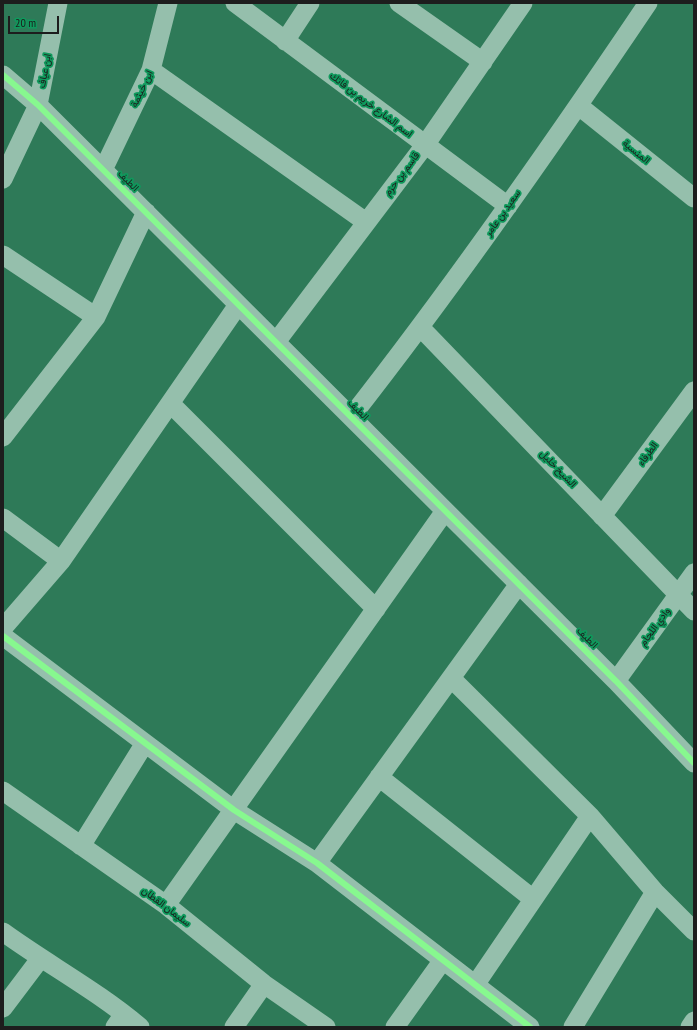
<!DOCTYPE html>
<html>
<head>
<meta charset="utf-8">
<style>
  body { margin:0 }
  #map { position:relative; width:697px; height:1030px; overflow:hidden; background:#2e7a58; font-family:"PT Sans Narrow",sans-serif }
  canvas { display:block }
  .frame { position:absolute; inset:0; border:4px solid #1d1d1d; pointer-events:none }
  .scale { position:absolute; left:8px; top:16px; width:51px; height:18px; box-sizing:border-box; border:2px solid #1d1d1d; border-top:0; padding-left:5px; font-size:12px; line-height:14px; white-space:nowrap; color:#1d1d1d; -webkit-text-stroke:3px #0f995c; paint-order:stroke }
</style>
</head>
<body>
<div id="map">
<canvas width="697" height="1030"></canvas>
<div class="frame"></div>
<div class="scale">20 m</div>
</div>
<script>
const c = document.querySelector('canvas').getContext('2d');
c.lineJoin = 'round';
function trace(path, color, width, dash) {
  c.strokeStyle = color;
  c.lineWidth = width;
  c.lineCap = dash ? 'butt' : 'round';
  c.setLineDash(dash || []);
  c.stroke(path);
}
function label(font, color, halo, rows, align = 'center') {
  c.font = font + ' "PT Sans Narrow",Vazirmatn,sans-serif';
  c.lineWidth = 3.5;
  c.setLineDash([]);
  c.textBaseline = 'middle';
  c.strokeStyle = halo;
  c.fillStyle = color;
  for (const [text, x, y, turn = 0] of rows) {
    c.save();
    c.translate(x, y);
    c.rotate((+turn || 0) * Math.PI / 180);
    c.textAlign = isNaN(turn) ? turn : align;
    if (halo) c.strokeText(text, 0, 0);
    c.fillText(text, 0, 0);
    c.restore();
  }
}
trace(new Path2D(`
  M 235,3 L 508,206
  M 399,3 L 483,62
  M 285,41 L 310,3
  M 151,70 L 366,222
  M 3,75 L 38,105 L 616,681 L 694,763
  M 579,106 L 694,198
  M 103,170 L 151,70 L 168,3
  M 3,179 L 38,105 L 58,3
  M 3,255 L 96,317
  M 421,328 L 694,611
  M 276,342 L 425,145 L 523,3
  M 170,403 L 376,609
  M 351,417 C 456,283 553,144 648,3
  M 3,437 L 96,317 L 146,212
  M 602,516 L 694,391
  M 3,518 L 61,561
  M 3,628 L 61,561 L 238,305
  M 3,636 L 234,810 L 317,863 L 530,1027
  M 451,678 L 590,816 L 655,892 L 694,931
  M 616,681 L 694,573
  M 379,777 L 533,899
  M 3,791 L 166,905 L 264,984 L 326,1027
  M 81,846 L 145,743
  M 317,863 L 519,584
  M 166,905 L 445,511
  M 3,932 C 47,964 99,992 140,1027
  M 475,985 L 590,816
  M 3,1008 L 40,959
  M 115,1027 L 124,1014
  M 234,1027 L 264,984
  M 395,1027 L 443,960
  M 573,1027 L 655,892
  M 690,1027 L 694,1021`), '#95bfac', 19);
trace(new Path2D(`
  M 3,75 L 38,105 L 616,681 L 694,763
  M 3,636 L 234,810 L 317,863 L 530,1027`), '#87f88f', 6);
label('10px', '#1d1d1d', '#0f995c', [
  ["ابن عياف",45,71,-80],
  ["ابن خيثمة",142,89,-65],
  ["اسم الشارع خريم بن فاتك",371,105,37],
  ["المنسية",636,152,39],
  ["قاسم بن حزم",402,174,-53],
  ["الطيف",128,181,45],
  ["سعيد بن عامر",503,213,-55],
  ["الطيف",358,410,45],
  ["الطرفاء",648,454,-54],
  ["الشيخ خليل",558,469,46],
  ["وادي اللجام",655,627,-54],
  ["الطيف",587,638,45],
  ["سليمان القطان",166,907,37]
]);
</script>
</body>
</html>
